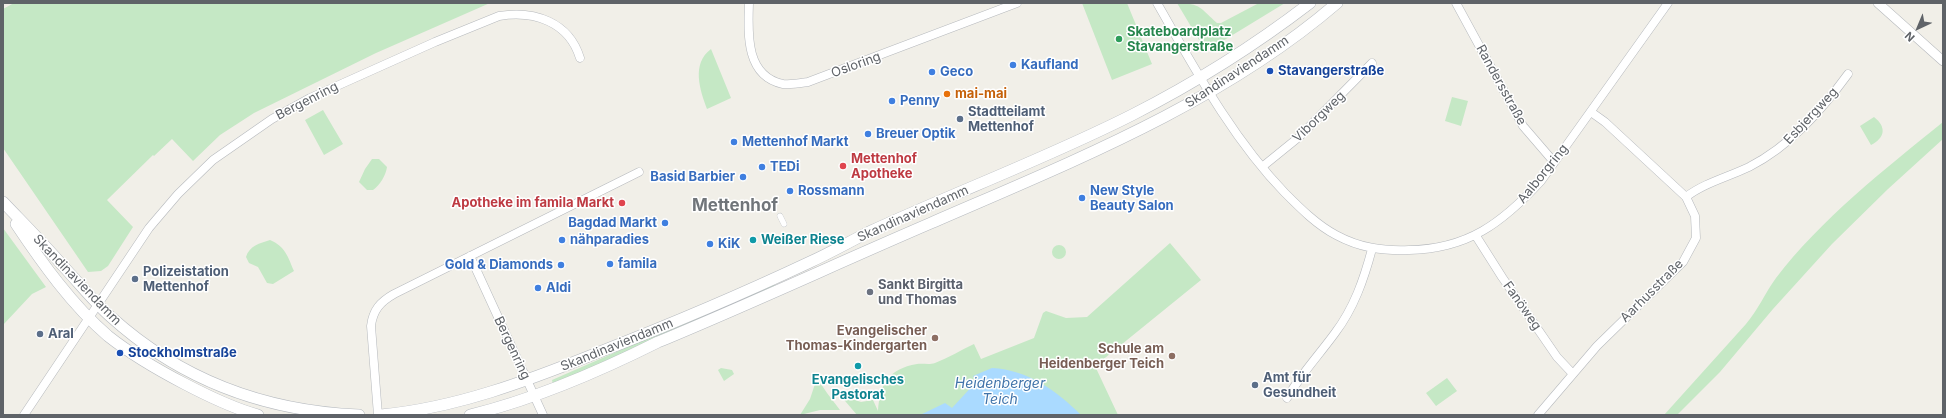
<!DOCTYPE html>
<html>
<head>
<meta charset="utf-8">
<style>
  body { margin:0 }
  #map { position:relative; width:1946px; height:418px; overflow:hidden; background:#f1efe8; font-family:Inter,sans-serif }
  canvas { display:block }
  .frame { position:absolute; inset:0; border:4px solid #5f6368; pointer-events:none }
  .north { position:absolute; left:1898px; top:8px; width:40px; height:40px; -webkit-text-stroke:3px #fff; paint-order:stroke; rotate:224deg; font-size:11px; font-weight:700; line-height:16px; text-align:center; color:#5f6368 }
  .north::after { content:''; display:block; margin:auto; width:14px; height:18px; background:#5f6368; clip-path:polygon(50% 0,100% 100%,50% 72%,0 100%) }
</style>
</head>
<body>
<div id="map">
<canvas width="1946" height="418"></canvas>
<div class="frame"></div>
<div class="north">N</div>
</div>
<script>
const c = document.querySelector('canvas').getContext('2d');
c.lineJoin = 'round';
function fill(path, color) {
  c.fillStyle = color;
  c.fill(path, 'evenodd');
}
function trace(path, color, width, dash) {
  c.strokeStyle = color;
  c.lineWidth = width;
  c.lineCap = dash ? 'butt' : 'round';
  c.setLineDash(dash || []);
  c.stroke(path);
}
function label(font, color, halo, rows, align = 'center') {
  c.font = font + ' Inter,sans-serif';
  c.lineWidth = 3;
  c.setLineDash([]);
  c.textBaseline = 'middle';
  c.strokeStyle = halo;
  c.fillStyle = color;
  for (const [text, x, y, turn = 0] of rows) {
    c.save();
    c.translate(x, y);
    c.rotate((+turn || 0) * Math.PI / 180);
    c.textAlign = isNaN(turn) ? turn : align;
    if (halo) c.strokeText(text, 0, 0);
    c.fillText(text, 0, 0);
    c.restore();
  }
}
fill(new Path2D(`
  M 14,3 L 490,3 L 376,53 L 254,113 L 220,135 L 193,161 L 172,139 L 154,156 L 153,155 L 107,200 L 133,227 L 108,266 L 101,271 L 88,272 L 3,148 L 3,9 Z
  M 1082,3 L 1127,3 L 1152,64 L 1112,80 Z
  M 1177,3 C 1201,3 1201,9 1217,23 L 1221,23 L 1259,3 L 1285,3 L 1208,50 L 1202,45 Z
  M 711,49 L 731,98 L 707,109 C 700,90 691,64 711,49 Z
  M 1452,97 L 1468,101 L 1461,126 L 1445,121 Z
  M 323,110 L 343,144 L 324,155 L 305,120 Z
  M 1874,117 C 1887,127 1885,138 1871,145 L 1860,126 Z
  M 1943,122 L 1943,139 L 1888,189 L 1832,244 L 1773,309 L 1720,372 L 1677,415 L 1664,415 L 1746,324 C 1758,310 1765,293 1776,278 C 1820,220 1886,168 1943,122 Z
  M 372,159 L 379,159 L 387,167 C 386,175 380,185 373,190 L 367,190 L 359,182 L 365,169 Z
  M 3,228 L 46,287 L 32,294 L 3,325 Z
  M 270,240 C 285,246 288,257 294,271 L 273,284 L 267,283 L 258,267 L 249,263 L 246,257 C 249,246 260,243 270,240 Z
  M 1170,243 L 1201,280 L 1095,366 L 1118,415 L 857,415 L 840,395 L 861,402 L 873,400 L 878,411 C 880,384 888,369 917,364 C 922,363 929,365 935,363 C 948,358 961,350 974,344 L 981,359 L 1034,338 L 1043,313 L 1046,311 L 1066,318 L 1087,317 Z
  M1052 252a7 7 0 1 1 14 0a7 7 0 1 1-14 0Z
  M 774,283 L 775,287 L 553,384 L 552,380 Z
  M 721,368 L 732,370 L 734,374 L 724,381 L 718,370 Z
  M 817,378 L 827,393 L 840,410 L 820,410 L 800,415 L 810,399 Z
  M 1447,378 L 1457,391 L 1436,406 L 1426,393 Z`), '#c5e8c5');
fill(new Path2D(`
  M 992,368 C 1028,370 1056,390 1081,415 L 920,415 L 945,403 L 952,408 L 976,382 L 973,376 Z`), '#aadaff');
const pedestrian = new Path2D(`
  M 780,216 L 784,224`);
const minor = new Path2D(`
  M 749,3 C 748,33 745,76 783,84 C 791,85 801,83 808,82 L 1017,3
  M 1157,3 C 1195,69 1232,138 1285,193 C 1301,209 1317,225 1336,235 C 1360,248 1383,251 1409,250 C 1468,249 1502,223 1541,181 L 1668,3
  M 1456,3 L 1523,126 L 1554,162
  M 1262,167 L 1299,137 L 1372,63
  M 1686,197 C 1704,183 1728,177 1749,167 C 1790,146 1821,111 1848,74
  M 1476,236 L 1502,277 L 1557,357 L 1572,373
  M 470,256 L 543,415
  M 1287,398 C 1301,374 1319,355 1335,333 C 1354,308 1364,279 1372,249
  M 24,415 L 149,228 L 178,194 L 213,160 L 272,119 L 310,98 L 435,42 L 499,16 C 534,10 569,22 580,58
  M 378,415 L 371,326 C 373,310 380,302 394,294 L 639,172
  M 1538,415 L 1597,346 L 1683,262 L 1696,238 L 1695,216 L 1686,197 L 1605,122 L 1591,112`);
const tertiary = new Path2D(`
  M 1878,3 L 1943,61`);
const secondary = new Path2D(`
  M 3,202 C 23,223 44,244 63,266 C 79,283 94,302 111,317 C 182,381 265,411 359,415
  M 16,224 C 42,263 72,305 108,336 C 132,355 158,370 185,384 C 208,396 232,408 258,415
  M 381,415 C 456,408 527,381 597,353 C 669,325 740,295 810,262 C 830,253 849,242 869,232 C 956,192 1047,158 1132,115 C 1195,83 1254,46 1310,3
  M 470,415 C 536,399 598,372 658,342 C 750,304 840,262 931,223 C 1071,162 1221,103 1337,3`);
trace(pedestrian, '#b5b8bc', 6);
trace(minor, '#b5b8bc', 9);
trace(tertiary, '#b5b8bc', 10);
trace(secondary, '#b6babf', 12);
trace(pedestrian, '#fff', 5.5);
trace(minor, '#fff', 8);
trace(tertiary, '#fff', 9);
trace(secondary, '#fff', 11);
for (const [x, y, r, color] of [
  [1119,39,4,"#2e9e5b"],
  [1013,65,4,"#3f7fe0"],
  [1270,71,4,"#1a4fb4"],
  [932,72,4,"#3f7fe0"],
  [947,94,4,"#e8710a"],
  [892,101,4,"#3f7fe0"],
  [960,119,4,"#5c6f8a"],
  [868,134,4,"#3f7fe0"],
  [734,142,4,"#3f7fe0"],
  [843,166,4,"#e0444e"],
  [762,167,4,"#3f7fe0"],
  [743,177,4,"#3f7fe0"],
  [790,191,4,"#3f7fe0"],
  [1082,198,4,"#3f7fe0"],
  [622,203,4,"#e0444e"],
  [665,223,4,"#3f7fe0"],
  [562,240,4,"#3f7fe0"],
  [753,240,4,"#0f9aa8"],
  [710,244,4,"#3f7fe0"],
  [610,264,4,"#3f7fe0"],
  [561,265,4,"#3f7fe0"],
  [135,279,4,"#5c6f8a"],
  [538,288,4,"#3f7fe0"],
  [870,292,4,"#6b7280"],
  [40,334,4,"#5c6f8a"],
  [935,338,4,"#8d6e63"],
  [120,353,4,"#1a4fb4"],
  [1172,356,4,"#8d6e63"],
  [858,366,4,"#0f9aa8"],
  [1255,385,4,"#5c6f8a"]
]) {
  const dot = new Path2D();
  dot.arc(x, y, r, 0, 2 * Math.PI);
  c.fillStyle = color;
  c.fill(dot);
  trace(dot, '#fff', 1.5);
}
label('bold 13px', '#27864d', '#fff', [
  ["Skateboardplatz",1127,32],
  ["Stavangerstraße",1127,47]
], 'left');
label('13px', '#5f6368', '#fff', [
  ["Osloring",856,65,-20],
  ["Skandinaviendamm",1237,72,-33],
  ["Randersstraße",1501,85,61],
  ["Bergenring",307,101,-27],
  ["Esbjergweg",1811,116,-47],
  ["Viborgweg",1319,117,-44],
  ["Aalborgring",1543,174,-51],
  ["Skandinaviendamm",913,214,-24],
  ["Skandinaviendamm",77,280,46],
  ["Aarhusstraße",1652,291,-45],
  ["Fanöweg",1522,306,55],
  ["Skandinaviendamm",617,345,-22],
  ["Bergenring",512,348,65]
]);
label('bold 13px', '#366cbe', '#fff', [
  ["Kaufland",1021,65],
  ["Geco",940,72],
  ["Penny",900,101],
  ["Breuer Optik",876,134],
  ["Mettenhof Markt",742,142],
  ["TEDi",770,167],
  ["Basid Barbier",735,177,"right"],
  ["Rossmann",798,191],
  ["New Style",1090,191],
  ["Beauty Salon",1090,206],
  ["Bagdad Markt",657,223,"right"],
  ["nähparadies",570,240],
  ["KiK",718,244],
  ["famila",618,264],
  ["Gold & Diamonds",553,265,"right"],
  ["Aldi",546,288]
], 'left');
label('bold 13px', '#164399', '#fff', [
  ["Stavangerstraße",1278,71],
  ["Stockholmstraße",128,353]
], 'left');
label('bold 13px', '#c56008', '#fff', [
  ["mai-mai",955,94]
], 'left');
label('bold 13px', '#4e5e75', '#fff', [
  ["Stadtteilamt",968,112],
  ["Mettenhof",968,127],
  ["Polizeistation",143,272],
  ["Mettenhof",143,287],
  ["Aral",48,334],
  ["Amt für",1263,378],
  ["Gesundheit",1263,393]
], 'left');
label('bold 13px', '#be3a42', '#fff', [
  ["Mettenhof",851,159],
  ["Apotheke",851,174],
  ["Apotheke im famila Markt",614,203,"right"]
], 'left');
label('bold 13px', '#0d838f', '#fff', [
  ["Weißer Riese",761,240],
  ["Evangelisches",858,380,"center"],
  ["Pastorat",858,395,"center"]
], 'left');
label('bold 13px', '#5b616d', '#fff', [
  ["Sankt Birgitta",878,285],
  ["und Thomas",878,300]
], 'left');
label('bold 13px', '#785e54', '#fff', [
  ["Evangelischer",927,331],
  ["Thomas-Kindergarten",927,346],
  ["Schule am",1164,349],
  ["Heidenberger Teich",1164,364]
], 'right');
label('italic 14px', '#4174aa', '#fff', [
  ["Heidenberger",1000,384],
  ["Teich",1000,400]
]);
label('bold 17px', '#70757a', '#fff', [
  ["Mettenhof",735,206]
]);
</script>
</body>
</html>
